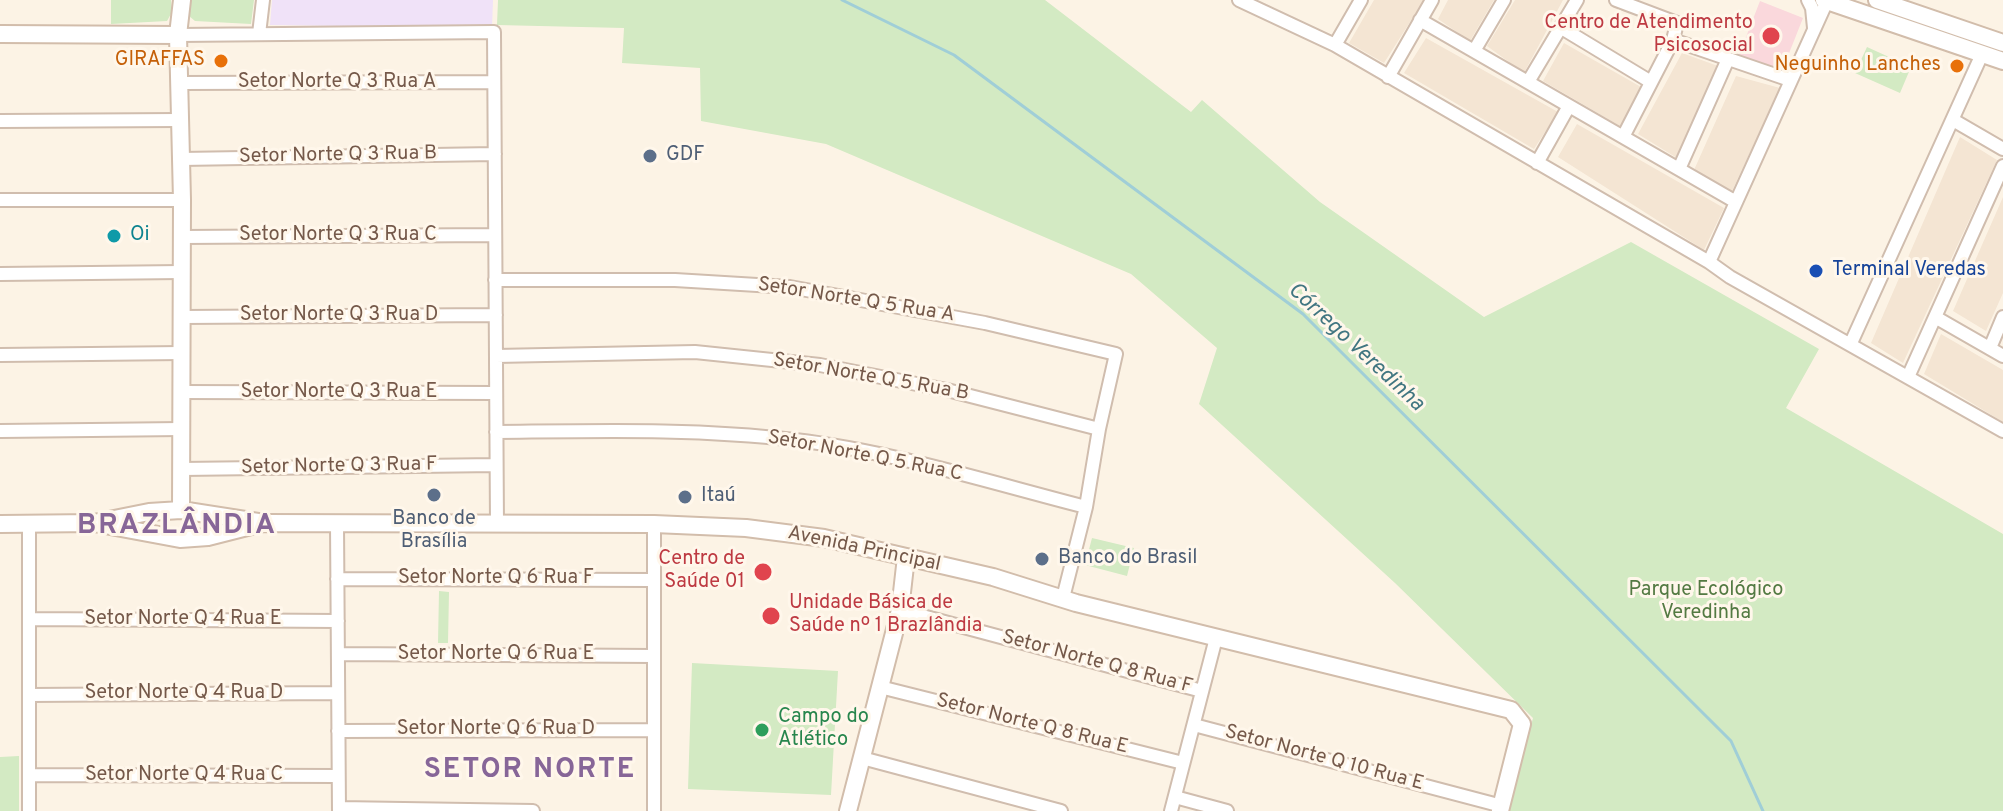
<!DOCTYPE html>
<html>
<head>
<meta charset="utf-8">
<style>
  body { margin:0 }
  canvas { display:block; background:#fcf3e5 }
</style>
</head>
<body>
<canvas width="2003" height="811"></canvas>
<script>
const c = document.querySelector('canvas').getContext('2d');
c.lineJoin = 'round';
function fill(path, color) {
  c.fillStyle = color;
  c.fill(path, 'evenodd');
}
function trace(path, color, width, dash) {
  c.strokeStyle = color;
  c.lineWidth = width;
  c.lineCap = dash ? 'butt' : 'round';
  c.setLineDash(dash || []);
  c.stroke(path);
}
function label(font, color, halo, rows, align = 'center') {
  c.font = font + ' Overpass,sans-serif';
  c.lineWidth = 6;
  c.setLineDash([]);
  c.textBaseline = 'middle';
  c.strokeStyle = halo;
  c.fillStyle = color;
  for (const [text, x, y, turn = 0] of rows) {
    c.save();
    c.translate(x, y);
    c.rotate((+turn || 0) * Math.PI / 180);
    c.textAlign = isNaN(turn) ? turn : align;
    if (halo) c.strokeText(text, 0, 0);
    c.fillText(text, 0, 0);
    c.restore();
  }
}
fill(new Path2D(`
  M 1374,0 L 1424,0 L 1384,63 L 1349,43 Z
  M 1448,0 L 1494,0 L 1470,41 L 1438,19 Z
  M 1515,0 L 1563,0 L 1524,73 L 1487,46 Z
  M 1426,38 L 1558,112 L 1534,149 L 1404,73 Z
  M 1564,43 L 1641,87 L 1620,126 L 1543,81 Z
  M 1682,53 L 1718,66 L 1677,158 L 1638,134 Z
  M 1736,76 L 1780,88 L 1732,191 L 1694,170 Z
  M 1577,124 L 1724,208 L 1704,250 L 1558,157 Z
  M 1960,137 L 1997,160 L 1903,363 L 1871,343 Z
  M 2003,197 L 2003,293 L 1986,331 L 1953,311 Z
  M 1941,334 L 2003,370 L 2003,422 L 1924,374 Z`), '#f4e5d3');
fill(new Path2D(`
  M 272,0 L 493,0 L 492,28 L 270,25 Z`), '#f0e2f8');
fill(new Path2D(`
  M 1760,1 L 1803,18 L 1782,71 L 1739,55 Z`), '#fad8dc');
fill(new Path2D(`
  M 111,0 L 171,0 L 172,12 L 167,21 L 111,24 Z
  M 190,0 L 254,0 L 251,24 L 195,21 L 189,16 Z
  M 498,0 L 1045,0 L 1191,112 L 1202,100 L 1320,202 L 1484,317 L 1631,242 L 1819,349 L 1786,408 L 2003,534 L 2003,811 L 1509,811 L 1533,718 L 1395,583 L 1199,404 L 1217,348 L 1131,274 L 826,144 L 701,121 L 700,68 L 622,63 L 624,28 L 497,25 Z
  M 1867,47 L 1911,67 L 1900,93 L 1855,73 Z
  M 1092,538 L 1134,548 L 1127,576 L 1085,565 Z
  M 439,591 L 449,592 L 448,643 L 438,643 Z
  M 692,663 L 838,671 L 831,795 L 688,789 Z
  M 19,756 L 19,811 L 0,811 L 0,757 Z`), '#d3eac3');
trace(new Path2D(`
  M 842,0 L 954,55 L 1303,314 L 1731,741 L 1763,811`), '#a0ced7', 3);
const street = new Path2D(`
  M 1239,0 L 1335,45 L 1709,262 L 1730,277 L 2003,431
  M 1616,0 L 1677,23 L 1673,40 L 1623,137
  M 1808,0 L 1812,8 L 1814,28
  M 1420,20 L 1736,202
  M 1560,27 L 1651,82
  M 259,34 L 263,0
  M 178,35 L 494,32 L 497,524
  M 1673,40 L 1790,80
  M 1335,45 L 1361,0
  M 1474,51 L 1504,0
  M 1388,77 L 1432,0
  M 1528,82 L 1577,0
  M 180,83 L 494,82
  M 1953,120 L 2003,149
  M 0,121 L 180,120
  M 181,159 L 495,154
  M 1537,163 L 1569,106
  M 1679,169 L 1728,59
  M 0,200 L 182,200
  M 182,237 L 495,235
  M 1709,262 L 1827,1
  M 0,274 L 182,272
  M 495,280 L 675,280 L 790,287 L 985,323 L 1116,354 L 1099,429 L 1086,507 L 1063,598
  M 182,317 L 496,315
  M 1935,317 L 2003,356
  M 1851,343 L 1982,54
  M 1990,348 L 2003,317
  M 0,355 L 182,353
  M 496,356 L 695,352 L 820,365 L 947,390 L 1099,429
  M 1908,377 L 2003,166
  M 181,392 L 496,393
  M 0,431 L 182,429
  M 496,432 C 596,431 696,428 795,440 C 891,451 992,483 1086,507
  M 182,469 L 496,465
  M 337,524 L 339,811
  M 337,579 L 654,580
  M 900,610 L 1202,691
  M 29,619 L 338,621
  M 338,654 L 654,656
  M 880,687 L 1183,763
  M 29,695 L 338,693
  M 1194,725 L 1502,806
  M 338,731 L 654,730
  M 862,758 L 1061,811
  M 29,775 L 338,776
  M 1175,797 L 1227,811
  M 339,808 L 533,811
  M 29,811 L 29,524
  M 654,811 L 654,524
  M 1171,811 L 1216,638`);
const secondary = new Path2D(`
  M 1824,0 L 2003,61
  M 1877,0 L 2003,43
  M 0,34 L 178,35
  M 181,510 L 182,200 L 178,35 L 182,0
  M 94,523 L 180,539 L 208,537 L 263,523 L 654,524 L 746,528 L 824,538 L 993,577 L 1076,603 L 1511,710 L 1522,724 L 1500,811
  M 0,524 L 94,523 L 149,512 L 181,510 L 258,522
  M 848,811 L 900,610 L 906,557`);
trace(street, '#d0bdae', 16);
trace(secondary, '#d2bdab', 20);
trace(street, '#fff', 12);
trace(secondary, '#fff', 16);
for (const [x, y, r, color] of [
  [1771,36,10,"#e0444e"],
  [221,61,8,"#e8710a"],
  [1957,66,8,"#e8710a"],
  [650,156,8,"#5c6f8a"],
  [114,236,8,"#0f9aa8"],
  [1816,271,8,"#1a4fb4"],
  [434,495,8,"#5c6f8a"],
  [685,497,8,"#5c6f8a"],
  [1042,559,8,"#5c6f8a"],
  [763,572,10,"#e0444e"],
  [771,616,10,"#e0444e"],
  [762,730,8,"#2e9e5b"]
]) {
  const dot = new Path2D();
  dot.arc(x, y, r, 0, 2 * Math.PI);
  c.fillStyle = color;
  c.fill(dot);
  trace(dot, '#fff7eb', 3);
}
label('20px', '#be3a42', '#fff7eb', [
  ["Centro de Atendimento",1753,24],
  ["Psicosocial",1753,47],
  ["Centro de",745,560],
  ["Saúde 01",745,583],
  ["Unidade Básica de",789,604,"left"],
  ["Saúde nº 1 Brazlândia",789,627,"left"]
], 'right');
label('20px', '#c56008', '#fff7eb', [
  ["GIRAFFAS",205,61],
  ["Neguinho Lanches",1941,66]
], 'right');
label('20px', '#75594a', '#fff7eb', [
  ["Setor Norte Q 3 Rua A",337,83],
  ["Setor Norte Q 3 Rua B",338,156,-1],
  ["Setor Norte Q 3 Rua C",338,236],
  ["Setor Norte Q 5 Rua A",856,301,9],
  ["Setor Norte Q 3 Rua D",339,316],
  ["Setor Norte Q 5 Rua B",871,378,10],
  ["Setor Norte Q 3 Rua E",339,393],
  ["Setor Norte Q 5 Rua C",865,457,11],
  ["Setor Norte Q 3 Rua F",339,467,-1],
  ["Avenida Principal",864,550,12],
  ["Setor Norte Q 6 Rua F",496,579],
  ["Setor Norte Q 4 Rua E",183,620],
  ["Setor Norte Q 6 Rua E",496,655],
  ["Setor Norte Q 8 Rua F",1097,663,15],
  ["Setor Norte Q 4 Rua D",184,694],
  ["Setor Norte Q 8 Rua E",1032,725,14],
  ["Setor Norte Q 6 Rua D",496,730],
  ["Setor Norte Q 10 Rua E",1324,759,15],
  ["Setor Norte Q 4 Rua C",184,776]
]);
label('20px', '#4e5e75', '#fff7eb', [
  ["GDF",666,156],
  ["Itaú",701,497],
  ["Banco de",434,520,"center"],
  ["Brasília",434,543,"center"],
  ["Banco do Brasil",1058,559]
], 'left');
label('20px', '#0d838f', '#fff7eb', [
  ["Oi",130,236]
], 'left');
label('20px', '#164399', '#fff7eb', [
  ["Terminal Veredas",1832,271]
], 'left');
label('20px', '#537a42', '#fff7eb', [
  ["Parque Ecológico",1706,591],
  ["Veredinha",1706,614]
]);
label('20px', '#27864d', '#fff7eb', [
  ["Campo do",778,718],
  ["Atlético",778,741]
], 'left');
label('italic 22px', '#417681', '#fff7eb', [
  ["Córrego Veredinha",1355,348,43]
]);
c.letterSpacing = '2px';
label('bold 28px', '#876698', '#fff7eb', [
  ["BRAZLÂNDIA",177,527],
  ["SETOR NORTE",530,771]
]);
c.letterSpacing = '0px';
</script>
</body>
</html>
